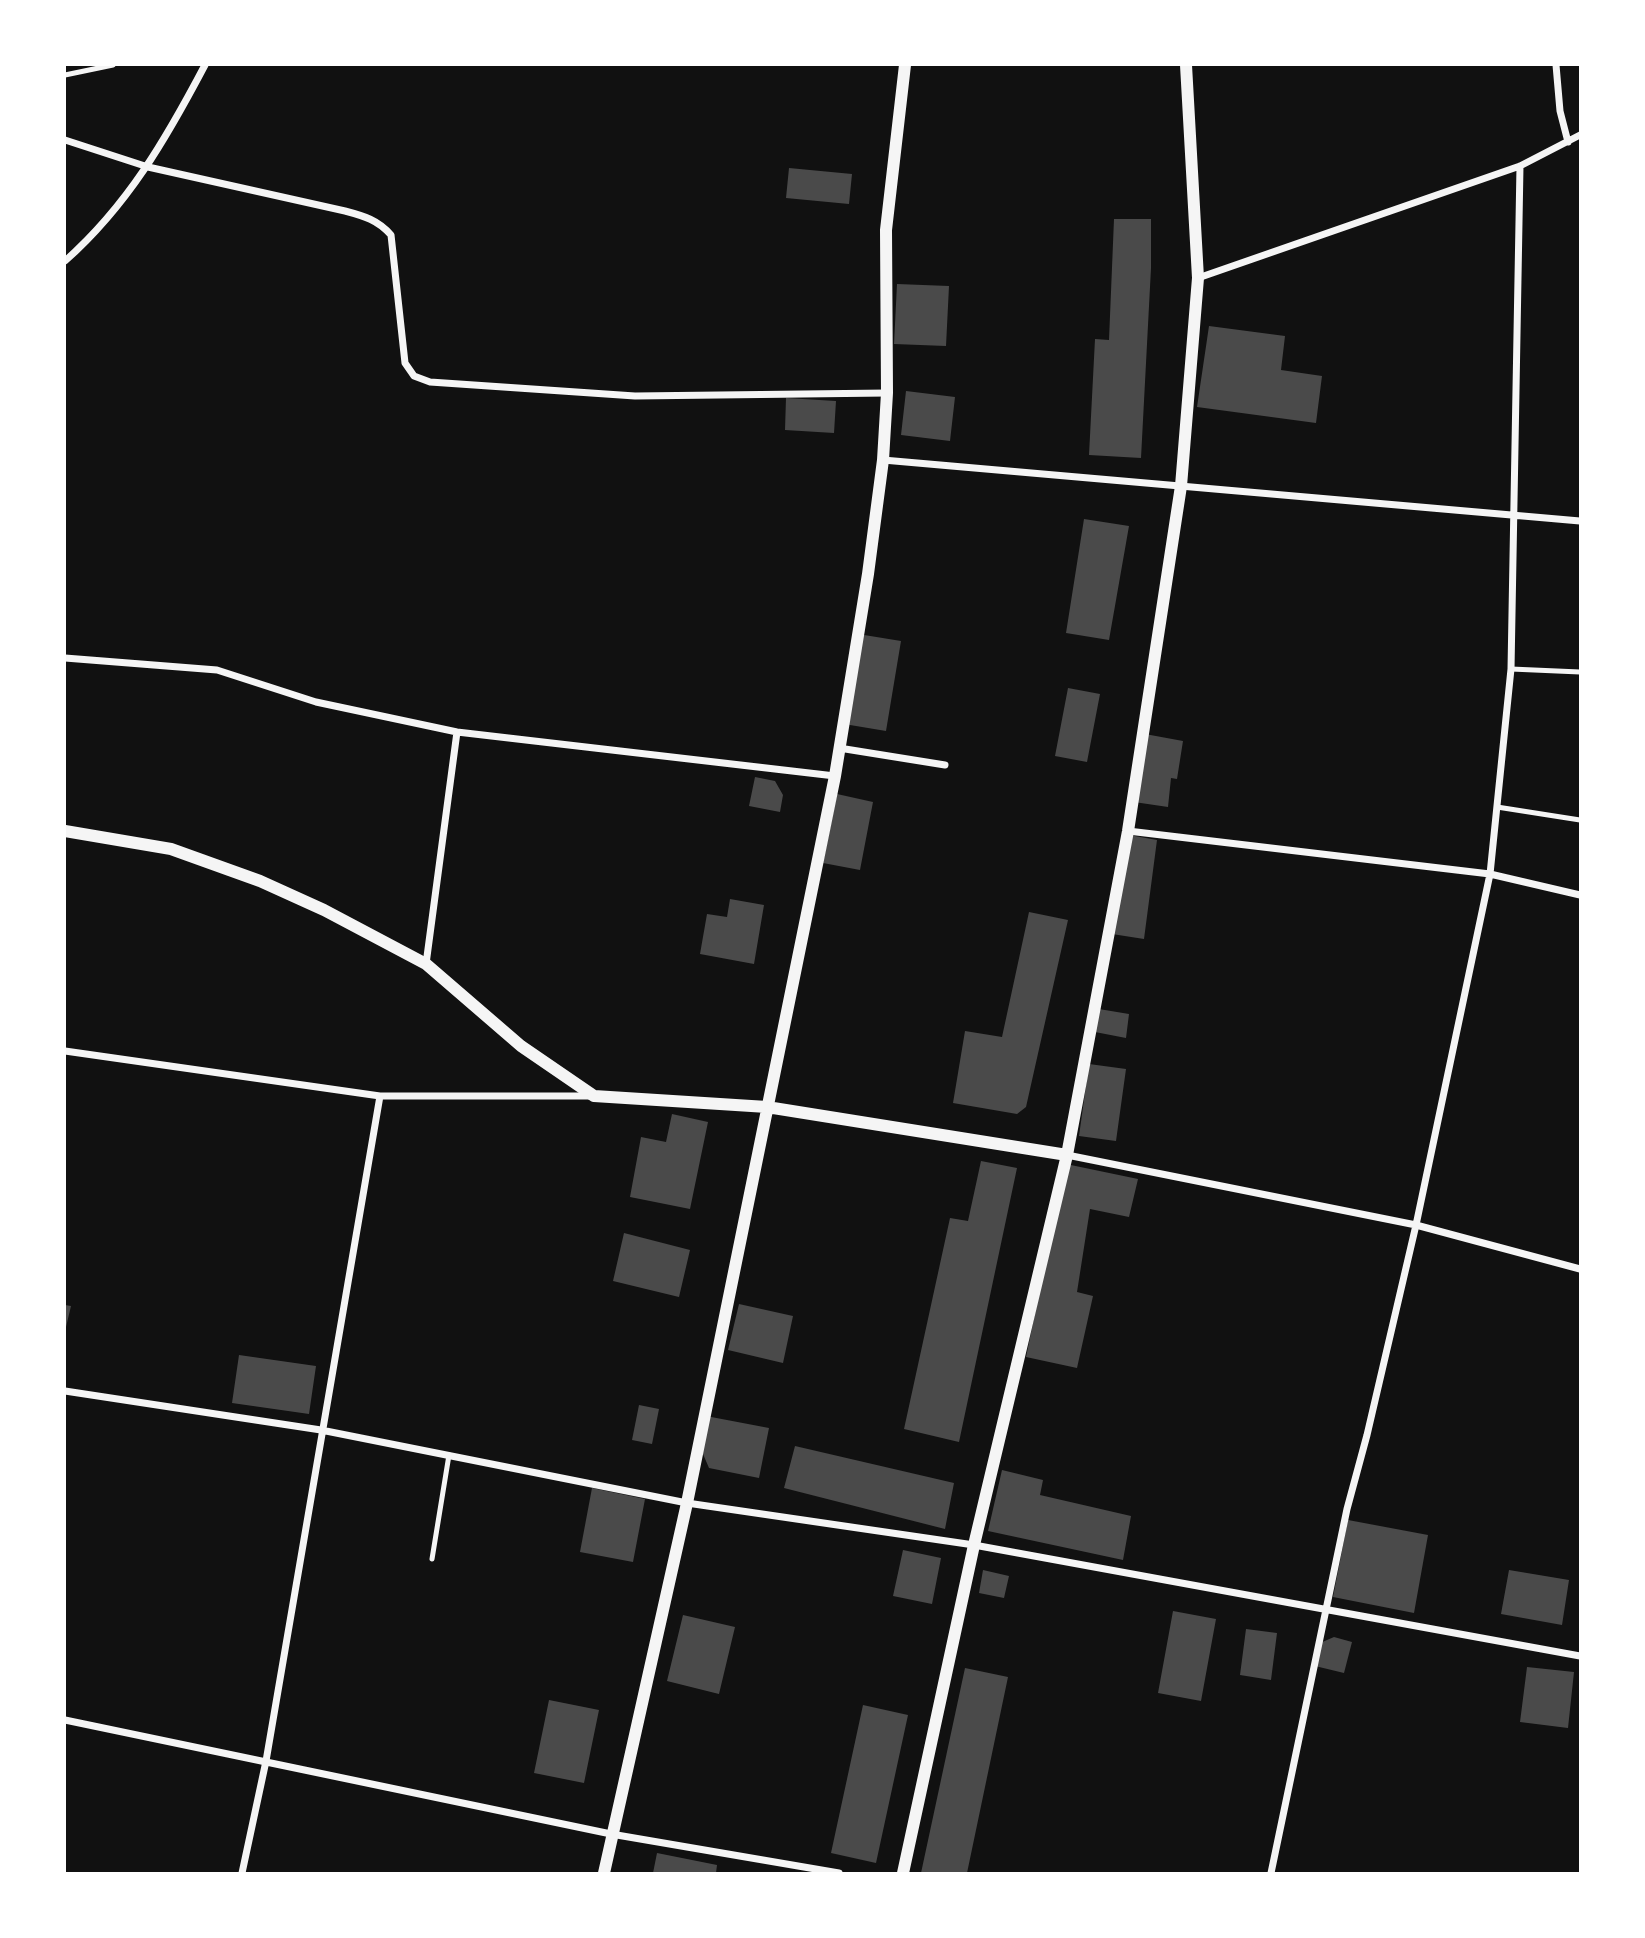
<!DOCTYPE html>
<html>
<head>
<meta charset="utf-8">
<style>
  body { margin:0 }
  #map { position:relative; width:1645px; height:1938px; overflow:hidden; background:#111; font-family:Inter,sans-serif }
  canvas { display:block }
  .frame { position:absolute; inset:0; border:66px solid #fff; pointer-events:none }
</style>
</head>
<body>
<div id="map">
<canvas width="1645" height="1938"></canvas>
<div class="frame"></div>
</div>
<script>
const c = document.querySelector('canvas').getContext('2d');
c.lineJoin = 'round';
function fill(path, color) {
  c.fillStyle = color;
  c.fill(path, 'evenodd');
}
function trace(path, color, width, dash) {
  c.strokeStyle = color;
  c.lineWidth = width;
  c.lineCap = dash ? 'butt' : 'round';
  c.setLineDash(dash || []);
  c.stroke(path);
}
fill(new Path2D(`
  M 789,168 L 852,174 L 849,204 L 786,198 Z
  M 1114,219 L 1151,219 L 1151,268 L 1141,458 L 1089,455 L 1095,339 L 1109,340 Z
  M 897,284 L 949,286 L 946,346 L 894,344 Z
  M 1209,326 L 1285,336 L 1281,370 L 1322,376 L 1316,423 L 1197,407 Z
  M 906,391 L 955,397 L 950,441 L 901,435 Z
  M 786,398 L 836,401 L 834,433 L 785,430 Z
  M 1084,519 L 1129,526 L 1109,640 L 1066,633 Z
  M 858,634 L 901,641 L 886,731 L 844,724 Z
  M 1068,688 L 1100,694 L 1087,762 L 1055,756 Z
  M 1145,734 L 1183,741 L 1177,779 L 1171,778 L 1168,807 L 1134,802 Z
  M 755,777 L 775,781 L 783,795 L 780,812 L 749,806 Z
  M 837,794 L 873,802 L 860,870 L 823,863 Z
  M 1129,835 L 1157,840 L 1144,939 L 1112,934 Z
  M 730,899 L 764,905 L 754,964 L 700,954 L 707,914 L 727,917 Z
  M 1029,912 L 1068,920 L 1026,1107 L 1017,1114 L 953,1103 L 965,1031 L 1002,1037 Z
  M 1099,1009 L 1129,1014 L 1126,1038 L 1095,1032 Z
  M 1089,1064 L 1126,1069 L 1116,1141 L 1079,1136 Z
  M 672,1114 L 708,1122 L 690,1209 L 630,1197 L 641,1137 L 666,1142 Z
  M 981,1161 L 1017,1168 L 959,1442 L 904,1429 L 950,1218 L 968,1221 Z
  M 1066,1164 L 1138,1179 L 1129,1217 L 1090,1209 L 1077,1292 L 1093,1296 L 1077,1368 L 1026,1357 Z
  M 624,1233 L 690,1250 L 679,1297 L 613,1281 Z
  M 739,1304 L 793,1316 L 783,1363 L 728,1350 Z
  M 65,1305 L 71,1306 L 66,1327 L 65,1327 Z
  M 239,1355 L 316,1366 L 309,1414 L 232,1403 Z
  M 639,1405 L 659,1409 L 652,1444 L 632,1440 Z
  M 706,1416 L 769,1428 L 759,1478 L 709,1468 L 700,1447 Z
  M 795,1446 L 954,1483 L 945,1529 L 784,1488 Z
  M 1002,1470 L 1043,1480 L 1040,1495 L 1131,1516 L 1123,1560 L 988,1531 Z
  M 592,1488 L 645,1499 L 633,1562 L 580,1552 Z
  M 1348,1520 L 1428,1535 L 1414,1613 L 1333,1597 Z
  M 903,1550 L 941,1558 L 932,1604 L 893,1596 Z
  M 983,1570 L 1009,1576 L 1004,1598 L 979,1593 Z
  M 1509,1570 L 1569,1580 L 1562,1625 L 1501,1614 Z
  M 1173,1611 L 1216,1619 L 1201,1701 L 1158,1693 Z
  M 683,1615 L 735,1627 L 719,1694 L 667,1681 Z
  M 1246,1629 L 1277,1633 L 1271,1680 L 1240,1675 Z
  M 1334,1637 L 1352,1642 L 1344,1673 L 1315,1666 L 1320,1643 Z
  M 1527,1667 L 1574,1672 L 1568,1728 L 1520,1722 Z
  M 965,1668 L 1008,1677 L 967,1873 L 921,1873 Z
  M 549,1700 L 599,1710 L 584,1783 L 534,1773 Z
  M 863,1705 L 908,1715 L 876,1863 L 831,1853 Z
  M 657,1853 L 717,1865 L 716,1873 L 653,1873 Z`), '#4a4a4a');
trace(new Path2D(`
  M 65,75 L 113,65
  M 1511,669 L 1580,672
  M 1497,807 L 1580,820
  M 432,1559 L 449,1455`), '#f5f5f5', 5);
trace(new Path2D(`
  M 1556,65 L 1560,111 L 1568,142
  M 65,140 L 148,167 L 345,211 C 364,216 378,220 391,235 L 405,363 L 414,376 L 430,382 L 635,396 L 887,393
  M 65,261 C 128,205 166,139 205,65
  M 1198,278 L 1520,166 L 1580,135
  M 883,460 L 1580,521
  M 65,658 L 217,670 L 316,702 L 457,732 L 835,776
  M 839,748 L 945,765
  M 1128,831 L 1490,874 L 1580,895
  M 426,964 L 457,732
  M 65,1051 L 380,1096 L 589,1096
  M 1067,1155 L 1416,1225 L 1580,1269
  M 65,1391 L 321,1430 L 687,1503 L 974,1545 L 1580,1656
  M 65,1720 L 611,1834 L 839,1873
  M 242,1873 L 266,1761 L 380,1096
  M 1271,1873 L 1347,1509 L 1367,1435 L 1416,1225 L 1490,874 L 1511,669 L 1520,166`), '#f5f5f5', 7);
trace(new Path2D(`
  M 65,831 L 171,849 L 260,881 L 324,910 L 426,964 L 521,1046 L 594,1096 L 767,1107 L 1067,1155
  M 604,1873 L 687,1503 L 835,776 L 868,574 L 883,460 L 887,393 L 886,230 L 905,65
  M 903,1873 L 974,1545 L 1067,1155 L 1128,831 L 1181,486 L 1198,278 L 1186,65`), '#f5f5f5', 12);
</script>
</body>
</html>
